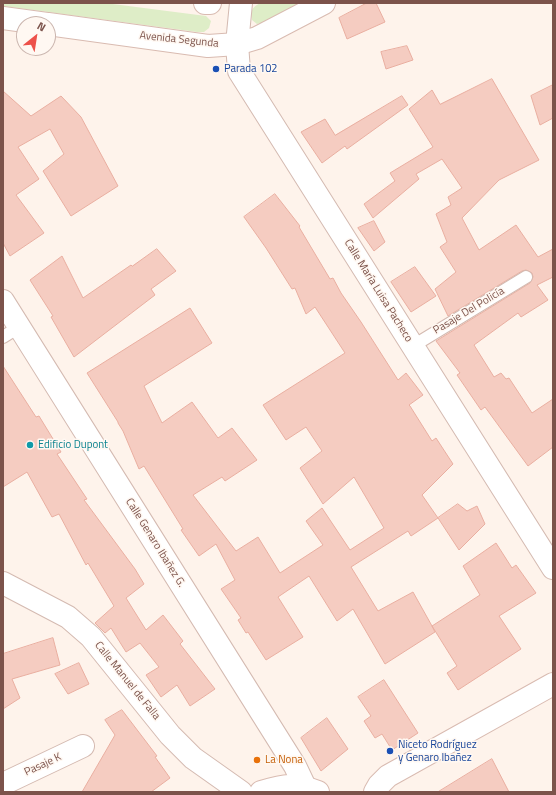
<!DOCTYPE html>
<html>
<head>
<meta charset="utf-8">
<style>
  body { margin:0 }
  #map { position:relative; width:556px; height:795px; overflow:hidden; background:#fef3eb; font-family:"Titillium Web",sans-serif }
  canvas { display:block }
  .frame { position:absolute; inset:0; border:4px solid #7c534b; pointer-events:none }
  .north { position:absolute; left:16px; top:16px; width:40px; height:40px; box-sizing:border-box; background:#fff8f2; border:1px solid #cbb6af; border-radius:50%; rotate:30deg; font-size:11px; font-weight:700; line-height:16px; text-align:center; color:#7c534b }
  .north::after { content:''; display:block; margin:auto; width:14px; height:18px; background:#ed514a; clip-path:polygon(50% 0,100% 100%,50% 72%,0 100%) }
</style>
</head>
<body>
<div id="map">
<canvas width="556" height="795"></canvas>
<div class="frame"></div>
<div class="north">N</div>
</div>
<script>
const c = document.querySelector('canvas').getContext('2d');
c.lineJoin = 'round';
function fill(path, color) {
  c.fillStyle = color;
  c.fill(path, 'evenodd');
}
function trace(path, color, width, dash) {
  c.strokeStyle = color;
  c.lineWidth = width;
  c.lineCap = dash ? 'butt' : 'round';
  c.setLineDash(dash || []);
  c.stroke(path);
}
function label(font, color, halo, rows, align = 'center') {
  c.font = font + ' "Titillium Web",sans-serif';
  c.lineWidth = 3;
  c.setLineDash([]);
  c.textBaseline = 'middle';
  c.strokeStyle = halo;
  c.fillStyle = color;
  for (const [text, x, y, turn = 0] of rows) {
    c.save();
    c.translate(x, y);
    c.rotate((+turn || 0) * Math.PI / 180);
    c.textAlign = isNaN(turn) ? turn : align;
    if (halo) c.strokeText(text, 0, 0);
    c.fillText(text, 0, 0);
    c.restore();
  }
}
fill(new Path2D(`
  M 3,3 L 105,3 L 206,16 L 211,21 L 209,28 L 204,32 L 197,32 L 3,6 Z
  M 260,3 L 301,3 L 265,22 L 257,24 L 252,20 C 250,10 252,8 260,3 Z`), '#deedc7');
const building = new Path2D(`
  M 367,3 L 376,3 L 385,22 L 347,39 L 339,18 Z
  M 407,46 L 413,60 L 386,69 L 381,52 Z
  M 492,79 L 539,160 L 499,180 L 462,218 L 479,250 L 516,225 L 538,257 L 553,249 L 553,277 L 537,285 L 548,300 L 521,317 L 518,313 L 474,345 L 494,377 L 501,373 L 506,379 L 509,378 L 532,413 L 553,399 L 553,447 L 528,466 L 485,407 L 481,410 L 457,375 L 460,373 L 436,341 L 530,283 L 533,277 L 532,273 L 526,270 L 522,271 L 448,316 L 435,289 L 456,272 L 440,247 L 447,242 L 436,214 L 451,205 L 448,197 L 462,188 L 442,159 L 416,174 L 419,179 L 373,218 L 364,204 L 395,181 L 390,173 L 433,147 L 409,109 L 432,90 L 440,104 Z
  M 553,85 L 553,118 L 540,125 L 531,96 Z
  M 3,91 L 31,116 L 61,96 L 81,117 L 118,186 L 71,216 L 43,171 L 64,154 L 50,129 L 18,147 L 39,179 L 16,195 L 44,233 L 10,256 L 3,243 Z
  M 402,96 L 408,105 L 347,149 L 345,146 L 322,163 L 301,132 L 325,119 L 335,135 Z
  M 275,194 L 300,226 L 299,227 L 330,279 L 333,278 L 341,293 L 361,322 L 398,380 L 406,373 L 423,395 L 409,405 L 410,406 L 432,441 L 436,438 L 453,464 L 422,495 L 438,518 L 411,536 L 408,531 L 351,567 L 378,611 L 413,592 L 432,626 L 480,595 L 463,566 L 496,543 L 512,568 L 516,565 L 536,593 L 499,616 L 521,649 L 458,690 L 447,673 L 457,666 L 432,626 L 435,632 L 385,664 L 353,609 L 337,621 L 309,576 L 278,597 L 303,637 L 266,660 L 248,632 L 246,633 L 238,620 L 241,618 L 221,589 L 235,580 L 216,544 L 199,556 L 181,530 L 183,529 L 144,466 L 139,469 L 123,431 L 118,423 L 118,422 L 87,373 L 190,308 L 212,343 L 144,386 L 162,423 L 192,402 L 218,438 L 232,428 L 257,460 L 225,481 L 222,477 L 193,495 L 236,551 L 258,537 L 280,573 L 323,545 L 306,521 L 322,508 L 350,550 L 384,528 L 354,477 L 323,504 L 300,468 L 322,451 L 306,427 L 286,440 L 263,405 L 345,353 L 315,307 L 306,314 L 295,288 L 292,289 L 266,248 L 244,217 Z
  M 374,221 L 385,242 L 374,251 L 358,228 Z
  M 157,249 L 176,271 L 151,289 L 155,295 L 74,357 L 51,317 L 53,316 L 30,280 L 62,256 L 83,298 L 131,265 L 132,266 Z
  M 415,267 L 436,296 L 411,312 L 391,282 Z
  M 3,366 L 36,417 L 39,416 L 61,452 L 57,454 L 87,499 L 84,500 L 135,569 L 144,584 L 126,598 L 146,630 L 163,615 L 183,641 L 180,644 L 215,689 L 190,706 L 177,685 L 161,697 L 146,675 L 159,667 L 140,643 L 126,652 L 111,628 L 105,633 L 95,623 L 114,606 L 88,563 L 86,565 L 59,514 L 52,517 L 27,472 L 3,487 Z
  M 458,504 L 467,511 L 477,506 L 485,524 L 459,550 L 438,518 Z
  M 53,638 L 60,665 L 12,679 L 20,698 L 3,709 L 3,654 Z
  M 79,663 L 89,684 L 68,694 L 55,674 Z
  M 384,680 L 418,733 L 392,750 L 382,734 L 375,738 L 364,721 L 371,716 L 358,697 Z
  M 122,710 L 157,756 L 155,757 L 170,778 L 151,792 L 82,792 L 115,735 L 105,720 Z
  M 327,718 L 348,749 L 321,771 L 301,738 Z
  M 492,759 L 509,792 L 438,792 Z`);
fill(building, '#f5ccc1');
trace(building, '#e9aea0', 1);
const lane = new Path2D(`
  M 3,337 L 19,327
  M 413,346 L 526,277`);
const street = new Path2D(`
  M 241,3 L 237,44 L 239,71 L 553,568
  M 3,301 L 295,766 L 305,787
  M 3,583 L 68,617 L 91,637 L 170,735 L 193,758 L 241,792
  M 3,784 L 83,746`);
const secondary = new Path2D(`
  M 205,3 L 210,3
  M 3,18 L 47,24
  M 48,24 L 208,46 L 237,44 L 257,38 L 324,3
  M 261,792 C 285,785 294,783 318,792
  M 375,792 L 379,785 L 388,776 L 553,684`);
trace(lane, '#d4bab1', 14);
trace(street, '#d4bab1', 24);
trace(secondary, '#d9bbb1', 24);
trace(lane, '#fff', 12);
trace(street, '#fff', 22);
trace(secondary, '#fff', 22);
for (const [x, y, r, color] of [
  [216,69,4,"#1a4fb4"],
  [30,445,4,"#0f9aa8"],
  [390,751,4,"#1a4fb4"],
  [257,760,4,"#e8710a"]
]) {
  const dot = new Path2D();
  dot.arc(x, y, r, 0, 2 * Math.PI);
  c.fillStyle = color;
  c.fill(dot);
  trace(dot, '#fff8f2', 1.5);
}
label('11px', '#7c534b', '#fff8f2', [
  ["Avenida Segunda",179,40,6],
  ["Calle María Luisa Pacheco",378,291,58],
  ["Pasaje Del Policía",469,311,-31],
  ["Calle Genaro Ibañez G.",155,543,58],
  ["Calle Manuel de Falla",127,681,51],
  ["Pasaje K",43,765,-25]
]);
label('11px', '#164399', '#fff8f2', [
  ["Parada 102",224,69],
  ["Niceto Rodríguez",398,745],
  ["y Genaro Ibañez",398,758]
], 'left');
label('11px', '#0d838f', '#fff8f2', [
  ["Edificio Dupont",38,445]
], 'left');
label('11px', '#c56008', '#fff8f2', [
  ["La Nona",265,760]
], 'left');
</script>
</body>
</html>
